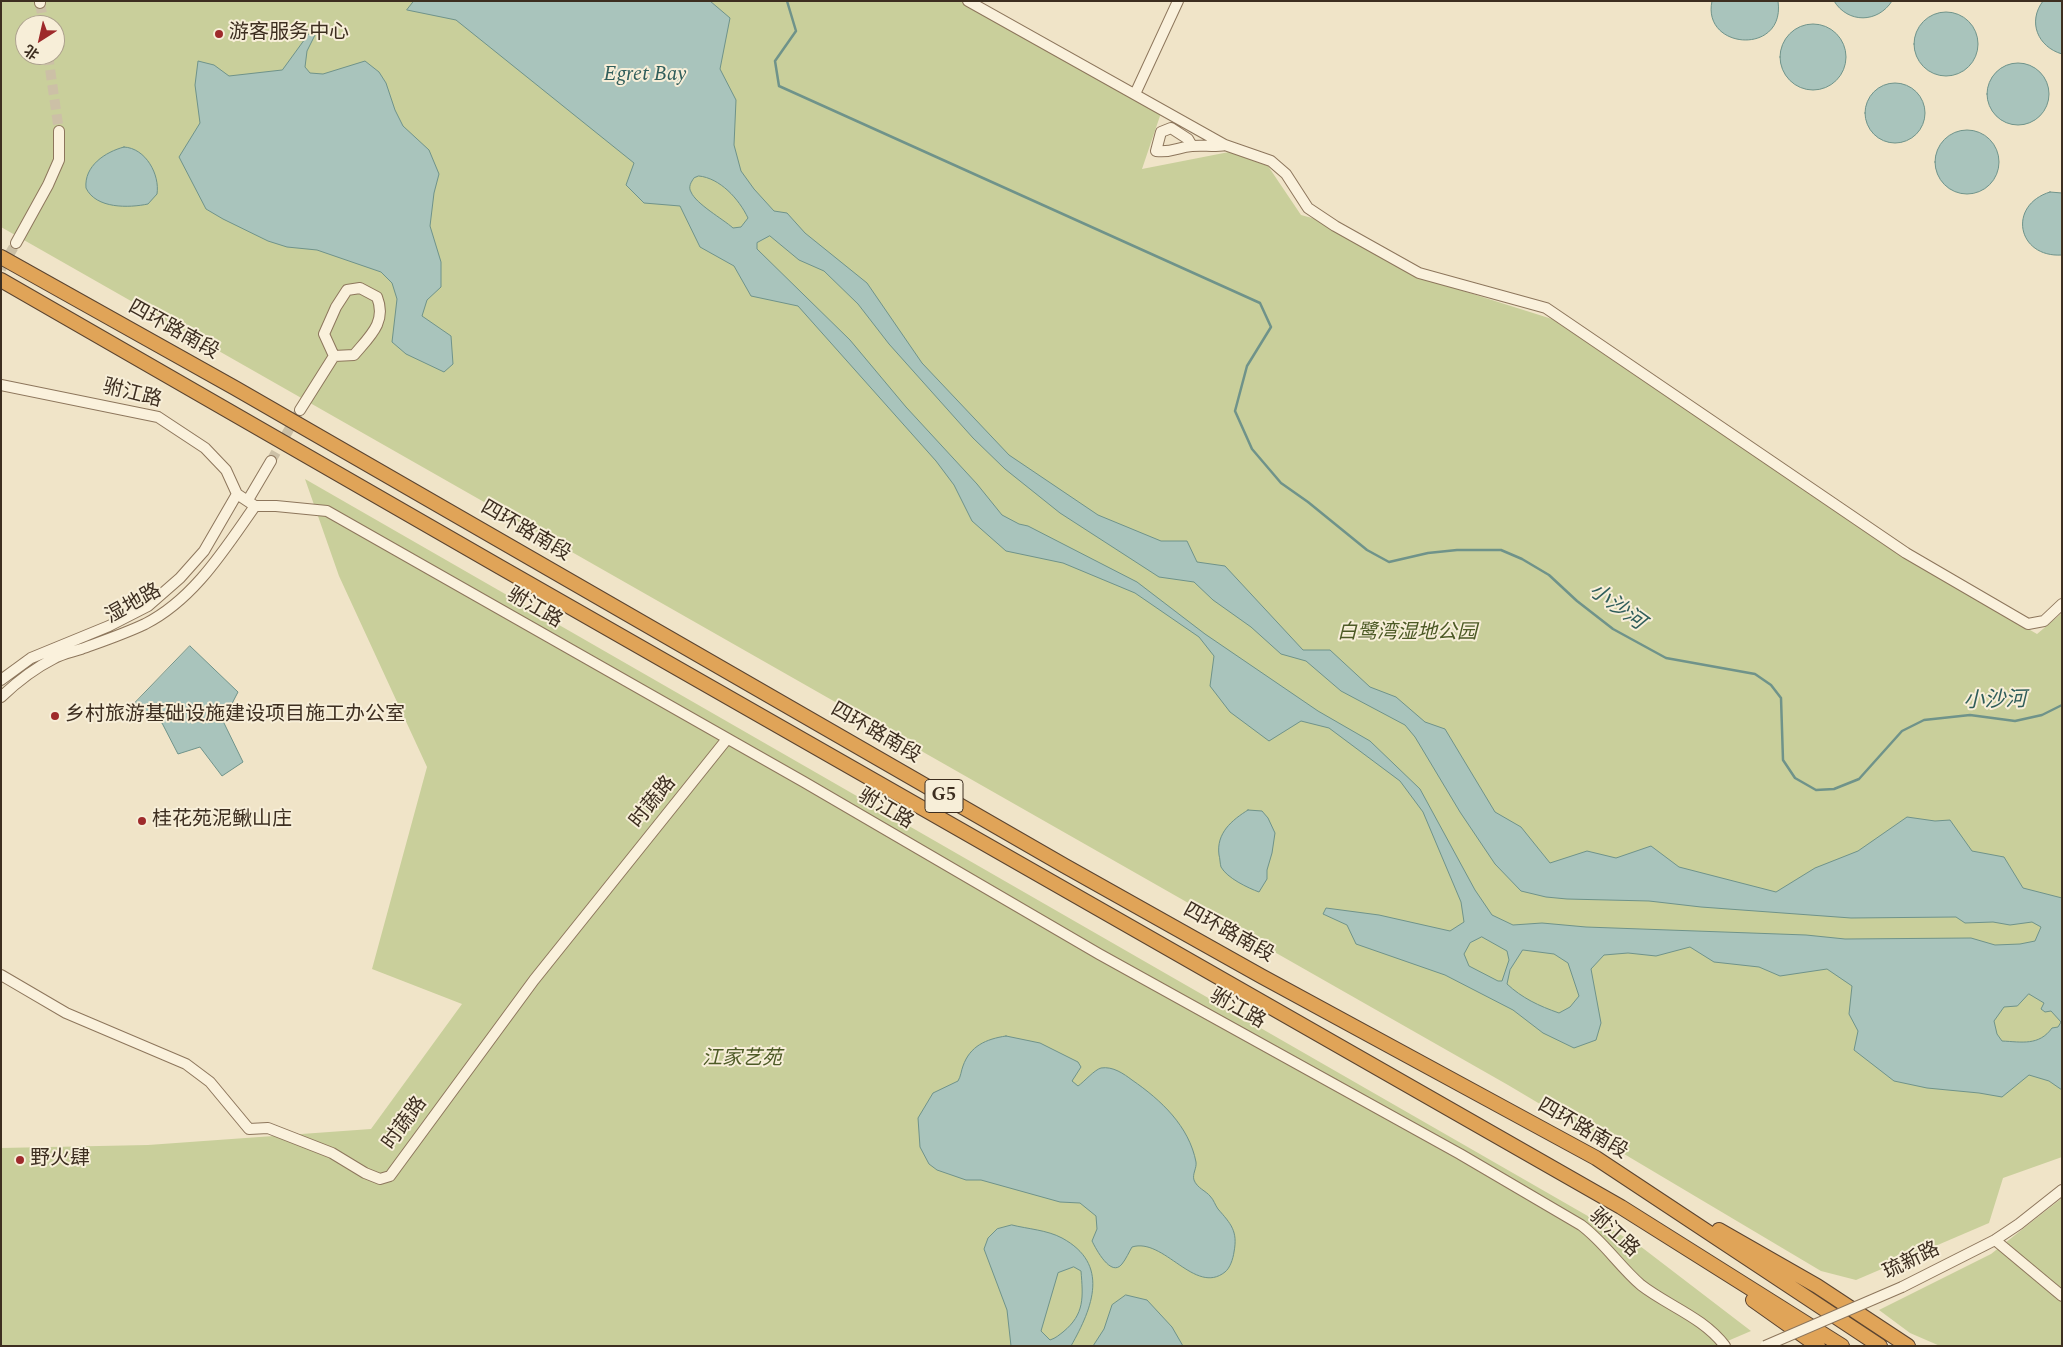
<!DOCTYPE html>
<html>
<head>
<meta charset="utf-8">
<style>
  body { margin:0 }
  #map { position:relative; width:2063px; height:1347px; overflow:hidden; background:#f0e4c8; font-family:Spectral,"Noto Sans SC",serif }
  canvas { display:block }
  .frame { position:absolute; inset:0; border:2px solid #3d2e20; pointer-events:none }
  .north { position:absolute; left:15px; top:15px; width:50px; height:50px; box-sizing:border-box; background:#f7eed8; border:1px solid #ada18e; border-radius:50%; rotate:215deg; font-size:14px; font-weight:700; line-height:20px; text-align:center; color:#3d2e20 }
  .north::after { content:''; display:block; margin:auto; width:18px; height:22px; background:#9e2a2b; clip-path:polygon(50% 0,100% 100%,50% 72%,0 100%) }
</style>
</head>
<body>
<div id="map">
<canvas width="2063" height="1347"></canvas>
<div class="frame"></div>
<div class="north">北</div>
</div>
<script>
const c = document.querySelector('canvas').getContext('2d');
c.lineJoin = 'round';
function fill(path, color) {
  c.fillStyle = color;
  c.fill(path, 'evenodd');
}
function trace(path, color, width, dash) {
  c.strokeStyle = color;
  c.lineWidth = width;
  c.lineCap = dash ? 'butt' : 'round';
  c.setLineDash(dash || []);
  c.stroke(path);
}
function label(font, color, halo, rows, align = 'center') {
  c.font = font + ' Spectral,"Noto Sans SC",serif';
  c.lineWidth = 4;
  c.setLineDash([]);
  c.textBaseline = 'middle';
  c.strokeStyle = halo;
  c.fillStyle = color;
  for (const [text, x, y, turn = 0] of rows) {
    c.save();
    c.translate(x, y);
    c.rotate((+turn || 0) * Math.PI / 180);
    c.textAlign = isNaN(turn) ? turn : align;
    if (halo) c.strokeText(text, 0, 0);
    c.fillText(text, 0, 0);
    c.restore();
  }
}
fill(new Path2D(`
  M 1,1 L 969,1 L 1161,113 L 1142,169 L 1229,152 L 1268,166 L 1301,215 L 1319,220 L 1416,276 L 1552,319 L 1904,557 L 2037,634 L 2062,613 L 2062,1157 L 2003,1178 L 1989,1223 L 1856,1280 L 1821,1271 L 1508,1085 L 1,227 ZM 25,25 L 55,25 L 55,55 L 25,55 Z
  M 305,479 L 1640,1246 L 1751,1331 L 1716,1346 L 1,1346 L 1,1148 L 148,1145 L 371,1129 L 462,1004 L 372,969 L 427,767 L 339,576 Z
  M 2062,1198 L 2062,1346 L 1940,1346 L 1910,1333 L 1879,1310 L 1991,1254 Z`), '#c9cf9b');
const water = new Path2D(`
  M 414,1 L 710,1 L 730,18 L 720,69 L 736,100 L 734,145 L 741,171 L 754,189 L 774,211 L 787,213 L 805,233 L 867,283 L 922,363 L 1009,455 L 1098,515 L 1161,541 L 1187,541 L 1197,562 L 1225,566 L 1303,650 L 1330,650 L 1370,687 L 1396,697 L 1425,722 L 1445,729 L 1495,812 L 1521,827 L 1550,863 L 1587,851 L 1616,858 L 1651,846 L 1679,867 L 1776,892 L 1815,868 L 1858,851 L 1907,817 L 1935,821 L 1950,820 L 1972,851 L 2004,857 L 2023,888 L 2062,898 L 2062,1090 L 2049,1081 L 2029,1075 L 2002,1097 L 1979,1093 L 1927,1088 L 1894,1081 L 1854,1050 L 1858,1031 L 1849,1014 L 1852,986 L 1827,969 L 1780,976 L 1759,967 L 1714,962 L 1690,947 L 1656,956 L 1628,953 L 1604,955 L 1591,969 L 1601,1023 L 1596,1040 L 1574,1048 L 1543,1033 L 1513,1010 L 1445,975 L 1356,944 L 1347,925 L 1323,914 L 1326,908 L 1379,915 L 1450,931 L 1464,922 L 1461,902 L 1423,812 L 1400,781 L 1329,728 L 1301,721 L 1269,741 L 1230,712 L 1210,686 L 1214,656 L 1199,637 L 1135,593 L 1063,563 L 1006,551 L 972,521 L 954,485 L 936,461 L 798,306 L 751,296 L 734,266 L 700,247 L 680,206 L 644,203 L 626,185 L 634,163 L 456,20 L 407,10 ZM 699,176 C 720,178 739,199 748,218 L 741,227 L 733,228 C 723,219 696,204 691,192 C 688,187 691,182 694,178 ZM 770,236 L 799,260 L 824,271 L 858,304 L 889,344 L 973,438 L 1005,469 L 1060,513 L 1159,577 L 1194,582 L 1213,600 L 1251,627 L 1281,654 L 1306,661 L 1341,691 L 1405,725 L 1415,737 L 1460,812 L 1495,864 L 1521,891 L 1546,897 L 1567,899 L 1649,901 L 1701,907 L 1851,918 L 1956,917 L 1965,923 L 1993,922 L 2010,925 L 2032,922 L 2041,927 L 2035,941 L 2020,944 L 1995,945 L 1971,938 L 1845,939 L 1806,935 L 1586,927 L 1542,923 L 1513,925 L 1492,915 L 1475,890 L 1420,789 L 1370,741 L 1318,711 L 1205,634 L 1137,582 L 1028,526 L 1019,524 L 1002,515 L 977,484 L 906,407 L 850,340 L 757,249 L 757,243 ZM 1482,937 L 1507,951 L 1509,960 L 1502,981 L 1498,981 L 1469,966 L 1464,954 L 1470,943 ZM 1523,950 L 1554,954 L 1568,963 L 1579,996 L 1570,1007 L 1559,1013 C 1539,1006 1522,998 1507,984 L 1510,970 ZM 2029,994 L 2044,1003 L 2041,1009 L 2045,1012 L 2051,1011 L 2061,1022 L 2058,1027 L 2052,1028 C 2039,1046 2022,1042 2002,1041 L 1997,1034 L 1994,1021 L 2004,1007 L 2017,1006 Z
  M 1712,1 L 1778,1 C 1786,56 1701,50 1712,1 Z
  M 1834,1 L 1892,1 C 1878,23 1848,24 1834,1 Z
  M 2043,1 L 2062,1 L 2062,54 C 2038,47 2027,22 2043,1 Z
  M1914 44a32 32 0 1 1 64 0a32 32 0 1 1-64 0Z
  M1780 57a33 33 0 1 1 66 0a33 33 0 1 1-66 0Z
  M 309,34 L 315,35 L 307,51 L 305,67 L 310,73 L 323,74 L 365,61 L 379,72 L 386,83 L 395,110 L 403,126 L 429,150 L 439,174 L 434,193 L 430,226 L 441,262 L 441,287 L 427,300 L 422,316 L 451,336 L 453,364 L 444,372 L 406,354 L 392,342 L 397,299 L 392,283 L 381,272 L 317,250 L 287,247 L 268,241 L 223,219 L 206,209 L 179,157 L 200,123 L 195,85 L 198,61 L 214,65 L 229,76 L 282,70 Z
  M1987 94a31 31 0 1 1 62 0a31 31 0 1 1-62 0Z
  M1865 113a30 30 0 1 1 60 0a30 30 0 1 1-60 0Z
  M1935 162a32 32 0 1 1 64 0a32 32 0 1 1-64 0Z
  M 124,147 C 146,148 160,175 157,194 L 148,204 C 129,208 96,209 86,188 C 84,166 105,152 124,147 Z
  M 2050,192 L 2062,193 L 2062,255 C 2017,258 2007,205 2050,192 Z
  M 190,646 L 238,692 L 223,721 L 243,762 L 222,776 L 200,747 L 178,754 L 162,723 L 135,703 Z
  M 1248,810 L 1262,811 L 1268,818 L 1275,833 L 1272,853 L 1267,870 L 1267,879 L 1259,892 C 1248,888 1227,878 1221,867 C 1220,864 1220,858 1219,855 C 1216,833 1232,820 1248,810 Z
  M 1006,1036 L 1040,1043 L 1078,1062 L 1081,1067 L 1072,1081 L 1078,1086 C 1084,1082 1094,1070 1101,1068 C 1113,1066 1124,1074 1132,1080 C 1161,1100 1189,1126 1196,1162 C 1197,1168 1192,1174 1194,1180 C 1197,1188 1206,1191 1210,1196 C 1214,1200 1215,1205 1218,1209 C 1231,1224 1238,1231 1234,1252 C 1233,1259 1230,1268 1225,1272 C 1195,1296 1164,1237 1132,1247 C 1129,1252 1126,1259 1122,1264 C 1111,1278 1096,1249 1092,1241 L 1097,1229 L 1096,1216 L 1080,1203 L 1060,1202 L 981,1180 L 966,1180 L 937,1170 L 929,1164 L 920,1147 L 918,1118 L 933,1093 L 958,1081 C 961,1076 961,1071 963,1066 C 970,1046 986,1039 1006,1036 Z
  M 1012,1225 C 1028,1229 1047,1230 1062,1238 C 1110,1264 1093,1307 1071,1346 L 1011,1346 L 1007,1310 L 984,1249 L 988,1238 L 997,1229 ZM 1074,1267 L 1081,1271 C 1083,1297 1085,1314 1063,1332 C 1059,1335 1056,1338 1050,1340 L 1041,1331 L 1058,1273 Z
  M 1126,1295 L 1147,1300 L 1172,1327 L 1183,1346 L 1093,1346 L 1104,1329 L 1112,1305 Z`);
fill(water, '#a9c4bc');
trace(water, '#6f938a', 1);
trace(new Path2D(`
  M 787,1 L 796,31 L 775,61 L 779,86 L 1260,303 L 1271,327 L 1247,366 L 1235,411 L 1252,449 L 1281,483 L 1308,502 L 1367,550 L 1389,562 L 1428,553 L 1457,550 L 1501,550 L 1522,559 L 1549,575 L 1577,601 L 1613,629 L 1666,658 L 1755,674 L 1771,685 L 1781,698 L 1783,760 L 1795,778 L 1816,790 L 1834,789 L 1859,779 L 1902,731 L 1924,720 L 1970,715 L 2015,721 L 2042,715 L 2062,705`), '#6f938a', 2.5);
trace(new Path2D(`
  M 40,3 L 44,25
  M 48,55 L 59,131
  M 1,269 L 16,243
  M 271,461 L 300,410`), '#ccc0a6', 10, [10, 5]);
const minor = new Path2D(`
  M 40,1 L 40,3
  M 968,1 L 1225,145 L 1271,161 L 1286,174 L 1308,208 L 1335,226 L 1419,273 L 1546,308 L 1906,553 L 2028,624 L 2044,621 L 2062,604
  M 1135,94 L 1178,1
  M 1192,146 L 1188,139 L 1171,128 L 1161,132 L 1156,151 C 1173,153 1178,147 1192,146 C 1204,145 1214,147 1225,145
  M 16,243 L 48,185 L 59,160 L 59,131
  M 1,385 L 158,417 L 205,448 L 226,470 L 237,494 L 255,506 L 276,506 L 327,511 L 804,782 L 1099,954 L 1460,1154 L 1581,1225 C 1604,1242 1619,1266 1641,1285 C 1668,1306 1703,1317 1725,1346
  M 300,410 L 334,356 L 354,355 C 370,336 387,322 377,297 L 360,288 L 347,290 L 336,307 L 324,334 L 334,356
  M 248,500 L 271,461
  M 1,680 L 31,658 L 109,626 L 148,606 L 180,578 L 204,551 L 237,494
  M 1,697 C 17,682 33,669 53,659 C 61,654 72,652 81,649 C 103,641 124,634 145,624 C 194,599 224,550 255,506
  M 1,975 L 66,1013 L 186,1064 L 210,1082 L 249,1129 L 268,1128 L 332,1153 L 365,1173 L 380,1179 L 390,1176 L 534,980 L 727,739
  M 1995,1240 L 2062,1296
  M 1902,1287 L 1995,1240 L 2019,1224 L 2062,1190`);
const highway = new Path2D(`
  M 1,257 L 235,388 L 1065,866 L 1261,976 L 1596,1158 L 1880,1346
  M 1,280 L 500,567 L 1621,1207 L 1842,1346
  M 1719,1230 L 1817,1286 L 1908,1346
  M 1753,1300 L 1818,1346`);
trace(minor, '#8d765c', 12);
trace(highway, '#5b4430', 16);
trace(minor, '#faf1dc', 10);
trace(highway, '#e0a458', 14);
const minorBridge = new Path2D(`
  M 1765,1346 L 1902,1287`);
trace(minorBridge, '#8d765c', 12, []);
trace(minorBridge, '#faf1dc', 10);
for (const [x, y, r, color] of [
  [219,34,5,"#9e2a2b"],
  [55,716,5,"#9e2a2b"],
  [142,821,5,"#9e2a2b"],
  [20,1160,5,"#9e2a2b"]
]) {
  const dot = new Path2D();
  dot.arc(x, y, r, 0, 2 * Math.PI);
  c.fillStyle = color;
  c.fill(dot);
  trace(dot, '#f7eed8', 2);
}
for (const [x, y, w] of [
  [944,796,38]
]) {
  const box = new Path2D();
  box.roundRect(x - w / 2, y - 16.5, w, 33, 4);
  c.fillStyle = '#f7eed8';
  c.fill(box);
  trace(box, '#3d2e20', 1);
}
label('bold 19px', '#3d2e20', null, [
  ["G5",944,796]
]);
label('20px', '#3d2e20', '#f7eed8', [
  ["游客服务中心",229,34],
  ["乡村旅游基础设施建设项目施工办公室",65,716],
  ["桂花苑泥鳅山庄",152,821],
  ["野火肆",30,1160]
], 'left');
label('20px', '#3d2e20', '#f7eed8', [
  ["四环路南段",173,331,29],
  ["驸江路",132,395,14],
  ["四环路南段",525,532,30],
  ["湿地路",134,605,-29],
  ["驸江路",534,609,30],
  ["四环路南段",875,734,30],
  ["时蔬路",654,803,-51],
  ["驸江路",885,810,30],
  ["四环路南段",1228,934,29],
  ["驸江路",1237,1010,29],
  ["时蔬路",406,1124,-54],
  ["四环路南段",1582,1130,30],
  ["驸江路",1613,1234,43],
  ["琉新路",1912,1262,-26]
]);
label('italic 20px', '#4d5a26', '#f7eed8', [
  ["白鹭湾湿地公园",1407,634],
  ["江家艺苑",742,1060]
]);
label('italic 21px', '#2f5d5a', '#f7eed8', [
  ["Egret Bay",645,76],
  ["小沙河",1616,608,36],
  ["小沙河",1995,702,-1]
]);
</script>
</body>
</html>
